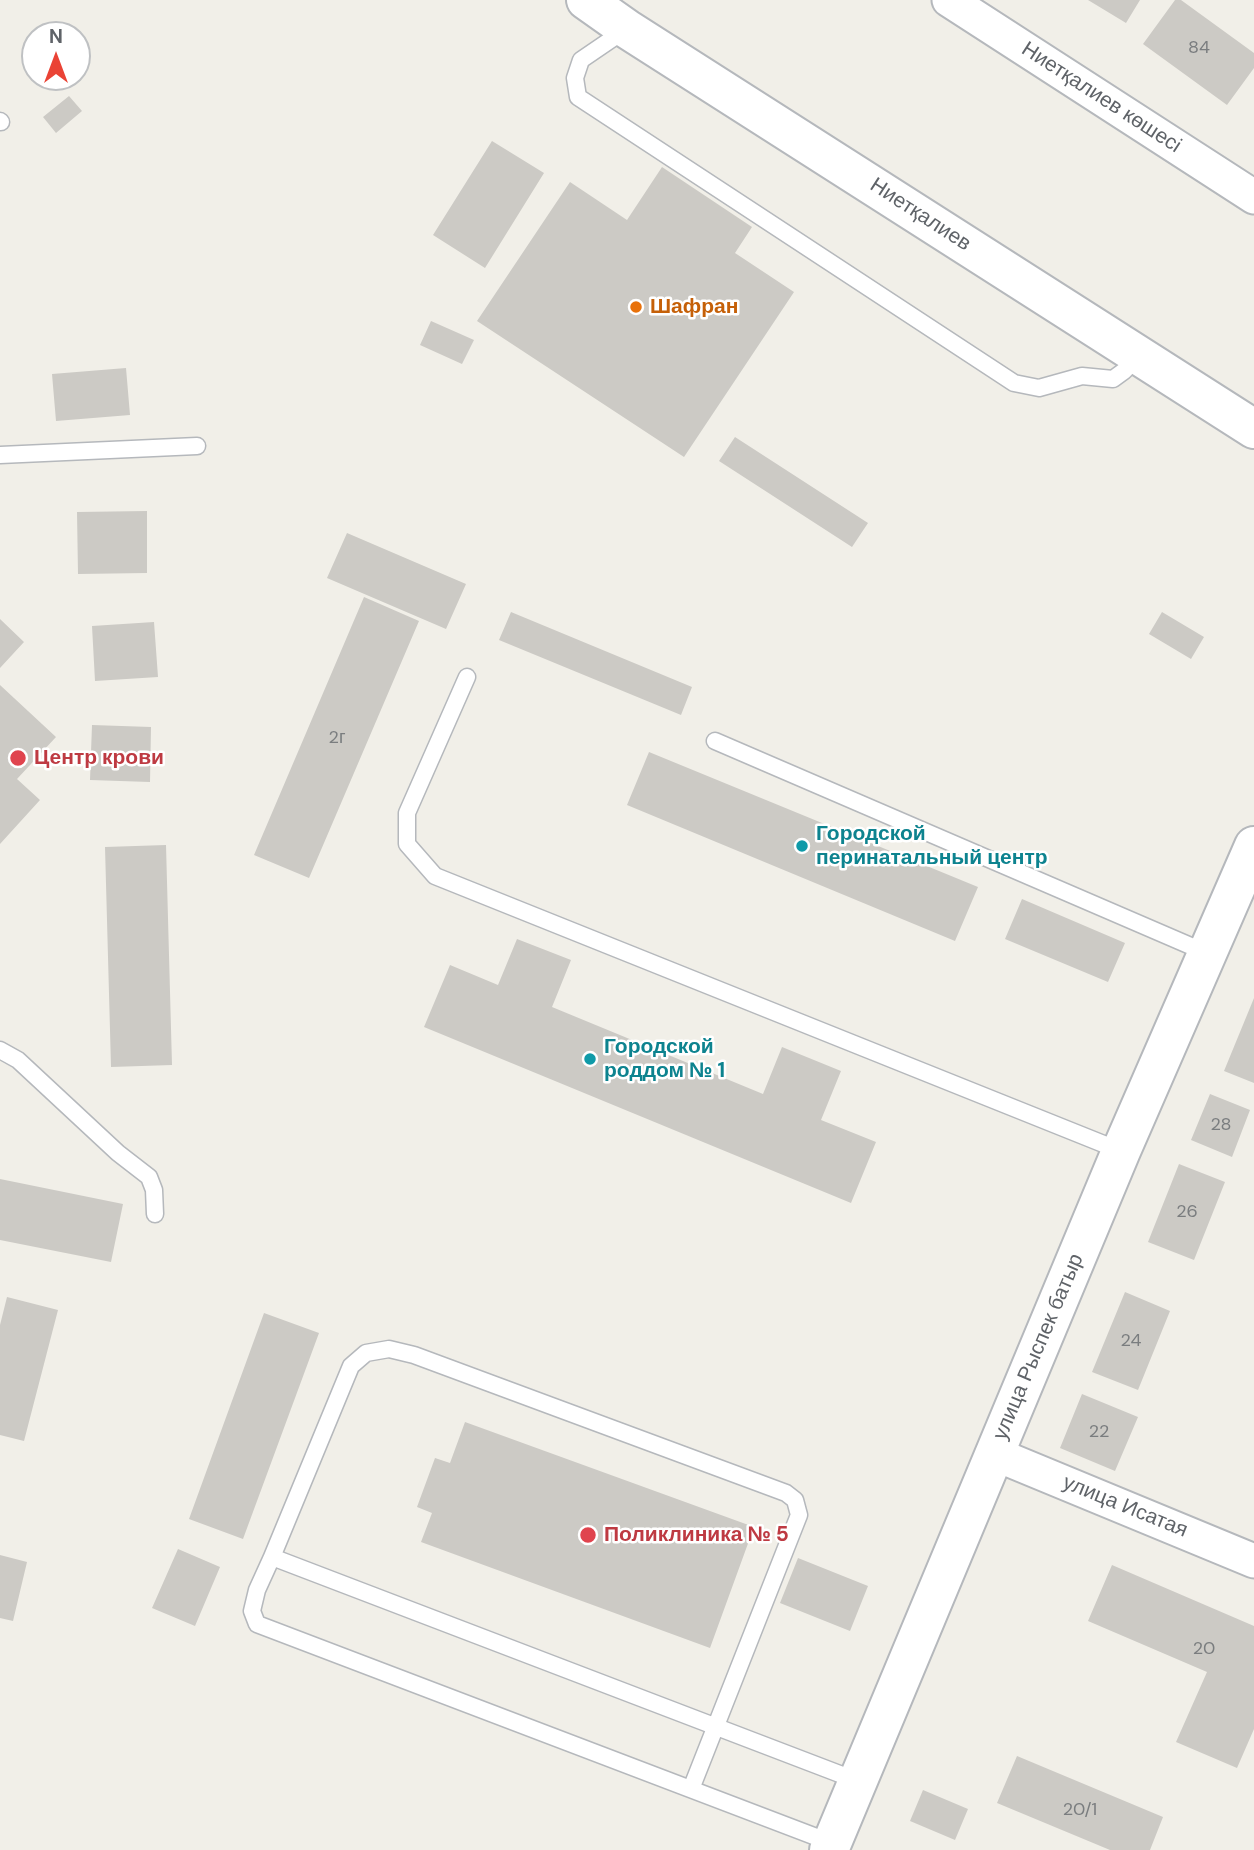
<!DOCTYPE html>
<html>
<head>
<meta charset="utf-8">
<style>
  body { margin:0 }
  #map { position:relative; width:1254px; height:1850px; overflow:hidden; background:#f1efe8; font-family:"DM Sans",sans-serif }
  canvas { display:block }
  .north { position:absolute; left:21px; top:21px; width:70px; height:70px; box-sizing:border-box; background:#fff; border:2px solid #bfc1c3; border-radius:50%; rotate:0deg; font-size:19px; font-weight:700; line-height:28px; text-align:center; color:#5f6368 }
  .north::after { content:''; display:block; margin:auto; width:24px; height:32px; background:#ea4335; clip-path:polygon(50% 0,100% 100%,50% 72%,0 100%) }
</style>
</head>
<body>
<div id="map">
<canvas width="1254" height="1850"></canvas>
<div class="north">N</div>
</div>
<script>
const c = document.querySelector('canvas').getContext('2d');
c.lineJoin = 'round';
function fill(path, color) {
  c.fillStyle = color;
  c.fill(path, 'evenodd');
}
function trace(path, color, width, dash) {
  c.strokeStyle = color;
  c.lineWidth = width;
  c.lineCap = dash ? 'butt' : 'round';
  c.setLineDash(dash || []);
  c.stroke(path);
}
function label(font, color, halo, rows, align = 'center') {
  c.font = font + ' "DM Sans",sans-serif';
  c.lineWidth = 5;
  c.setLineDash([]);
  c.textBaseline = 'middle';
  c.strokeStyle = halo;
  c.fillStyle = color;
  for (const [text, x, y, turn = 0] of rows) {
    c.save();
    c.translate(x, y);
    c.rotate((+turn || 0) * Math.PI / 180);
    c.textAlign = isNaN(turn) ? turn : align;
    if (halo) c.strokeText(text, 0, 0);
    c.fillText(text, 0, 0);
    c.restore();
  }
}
fill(new Path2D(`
  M 1088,0 L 1140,0 L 1126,23 Z
  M 1175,0 L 1181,0 L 1254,53 L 1254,68 L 1227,105 L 1143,44 Z
  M 69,96 L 82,111 L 56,133 L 43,117 Z
  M 492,141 L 544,173 L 485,268 L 433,235 Z
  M 662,167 L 752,227 L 735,253 L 794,292 L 684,457 L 477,321 L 570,182 L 627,220 Z
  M 431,321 L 474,340 L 462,364 L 420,345 Z
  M 126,368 L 130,415 L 56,421 L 52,374 Z
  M 735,437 L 868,523 L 852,547 L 719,461 Z
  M 147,511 L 147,573 L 78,574 L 77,512 Z
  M 347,533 L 466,584 L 446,629 L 327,578 Z
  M 364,597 L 419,621 L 309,878 L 254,855 Z
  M 511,612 L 692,687 L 681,715 L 499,640 Z
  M 1162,612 L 1204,637 L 1191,659 L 1149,634 Z
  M 0,619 L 24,642 L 0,668 Z
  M 154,622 L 158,677 L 95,681 L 92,626 Z
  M 0,685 L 56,737 L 17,779 L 40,800 L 0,844 Z
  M 92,725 L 151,727 L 150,782 L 90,780 Z
  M 649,752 L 978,887 L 955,941 L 627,805 Z
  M 166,845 L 172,1065 L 111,1067 L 105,847 Z
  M 1022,899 L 1125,943 L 1108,982 L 1005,939 Z
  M 517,939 L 571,960 L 552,1007 L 763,1094 L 782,1047 L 841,1071 L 821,1120 L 876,1142 L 851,1203 L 424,1027 L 450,965 L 498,985 Z
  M 1254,998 L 1254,1083 L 1224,1071 Z
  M 1210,1094 L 1250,1110 L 1232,1157 L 1191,1140 Z
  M 1179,1164 L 1225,1182 L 1194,1260 L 1148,1242 Z
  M 0,1179 L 123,1204 L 111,1262 L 0,1240 Z
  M 1125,1292 L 1170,1311 L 1138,1390 L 1092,1372 Z
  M 7,1297 L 58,1310 L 24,1441 L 0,1435 L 0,1325 Z
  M 264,1313 L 319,1333 L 243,1539 L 189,1519 Z
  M 1082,1394 L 1138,1417 L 1115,1471 L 1060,1448 Z
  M 465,1422 L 754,1527 L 710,1648 L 421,1542 L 432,1513 L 417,1507 L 435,1458 L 450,1463 Z
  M 178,1549 L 220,1567 L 195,1626 L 152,1608 Z
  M 0,1555 L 27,1562 L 13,1621 L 0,1618 Z
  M 798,1558 L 868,1586 L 850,1631 L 780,1603 Z
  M 1112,1565 L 1254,1626 L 1254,1729 L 1237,1768 L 1176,1742 L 1207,1672 L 1088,1621 Z
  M 1017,1756 L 1163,1817 L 1150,1850 L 1110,1850 L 997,1803 Z
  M 923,1790 L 968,1809 L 955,1840 L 910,1821 Z`), '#cccac5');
const service = new Path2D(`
  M 625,30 L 581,60 L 575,78 L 578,97 L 1014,383 L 1039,388 L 1082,376 L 1113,379 L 1124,371 L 1139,355
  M 0,121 L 1,122
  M 0,455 L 197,446
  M 467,677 L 407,813 L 407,844 L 435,876 L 1121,1151
  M 715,741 L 1207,953
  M 0,1050 L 18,1060 L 118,1153 L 149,1177 L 154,1190 L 155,1214
  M 272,1557 L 257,1590 L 252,1611 L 257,1624 L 832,1843
  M 691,1789 L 799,1515 L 795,1500 L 786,1493 L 414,1355 L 389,1349 L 366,1353 L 351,1366 L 272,1557 L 858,1781`);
const minor = new Path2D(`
  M 949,0 L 1254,197
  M 995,1454 L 1254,1561`);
const tertiary = new Path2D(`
  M 586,0 L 627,29 L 1254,429
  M 829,1850 L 1121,1151 L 1254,846`);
trace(service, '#b5b8bc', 19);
trace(minor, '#b5b8bc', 37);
trace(tertiary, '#b5b8bc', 42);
trace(service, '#fff', 16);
trace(minor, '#fff', 33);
trace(tertiary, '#fff', 38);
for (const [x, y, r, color] of [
  [636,307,7,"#e8710a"],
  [18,758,9,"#e0444e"],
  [802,846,7,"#0f9aa8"],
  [590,1059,7,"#0f9aa8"],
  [588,1535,9,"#e0444e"]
]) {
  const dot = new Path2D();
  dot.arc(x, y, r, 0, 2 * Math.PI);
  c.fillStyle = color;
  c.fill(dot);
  trace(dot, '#fff', 2.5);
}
label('18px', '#7a7d7f', null, [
  ["84",1199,48],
  ["2г",337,738],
  ["28",1221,1125],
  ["26",1187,1212],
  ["24",1131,1341],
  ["22",1099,1432],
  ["20",1204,1649],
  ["20/1",1080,1810]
]);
label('21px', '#5f6368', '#fff', [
  ["Ниетқалиев көшесі",1101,98,33],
  ["Ниетқалиев",920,215,33],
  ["улица Рыспек батыр",1039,1347,-67],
  ["улица Исатая",1125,1507,22]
]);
label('bold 21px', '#c56008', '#fff', [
  ["Шафран",650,307]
], 'left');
label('bold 21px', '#be3a42', '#fff', [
  ["Центр крови",34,758],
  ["Поликлиника № 5",604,1535]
], 'left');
label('bold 21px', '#0d838f', '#fff', [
  ["Городской",816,834],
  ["перинатальный центр",816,858],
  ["Городской",604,1047],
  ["роддом № 1",604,1071]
], 'left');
</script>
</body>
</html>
